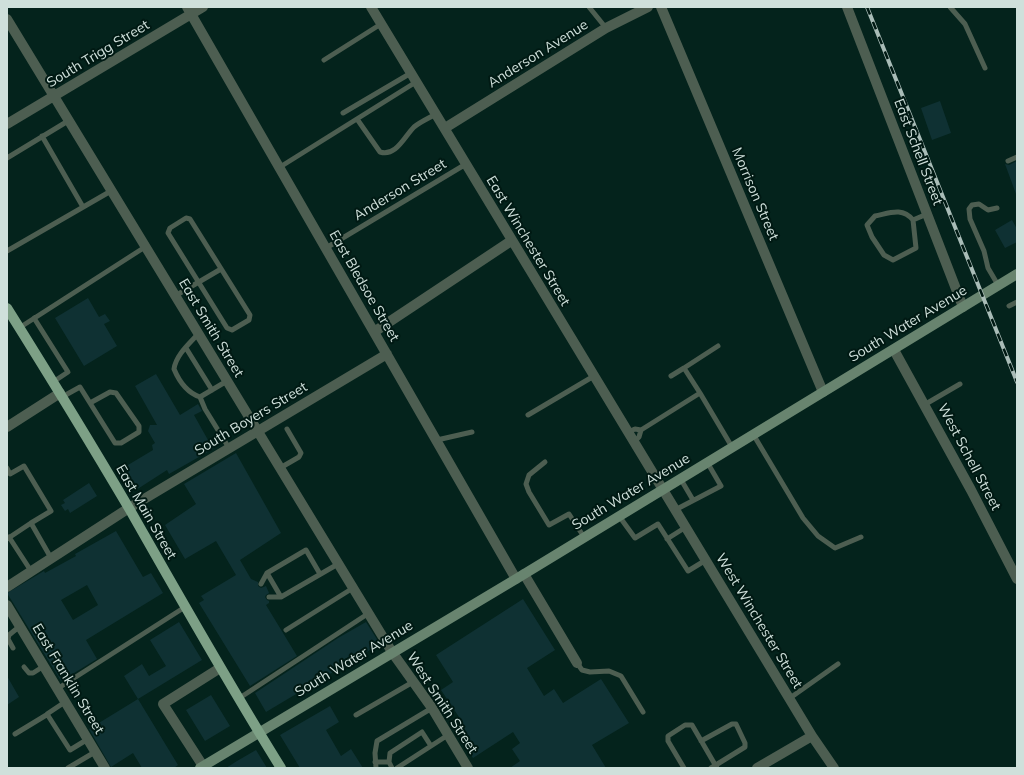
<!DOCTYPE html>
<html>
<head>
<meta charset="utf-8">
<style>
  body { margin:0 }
  #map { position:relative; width:1024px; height:775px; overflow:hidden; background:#04231c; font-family:Mulish,sans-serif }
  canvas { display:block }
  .frame { position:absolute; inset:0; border:8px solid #cfe0db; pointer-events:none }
</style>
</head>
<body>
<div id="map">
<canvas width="1024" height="775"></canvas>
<div class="frame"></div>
</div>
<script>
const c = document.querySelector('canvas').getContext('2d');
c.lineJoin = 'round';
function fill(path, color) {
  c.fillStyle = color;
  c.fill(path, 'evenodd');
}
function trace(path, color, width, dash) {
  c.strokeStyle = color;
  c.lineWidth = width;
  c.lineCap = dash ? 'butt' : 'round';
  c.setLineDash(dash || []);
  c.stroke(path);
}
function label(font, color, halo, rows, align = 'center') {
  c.font = font + ' Mulish,sans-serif';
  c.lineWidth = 4;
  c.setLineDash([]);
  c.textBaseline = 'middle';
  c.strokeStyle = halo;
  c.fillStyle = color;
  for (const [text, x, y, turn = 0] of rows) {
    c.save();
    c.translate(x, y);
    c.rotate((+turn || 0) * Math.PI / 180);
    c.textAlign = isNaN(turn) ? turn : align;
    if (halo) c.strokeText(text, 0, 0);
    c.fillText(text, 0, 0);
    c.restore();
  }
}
fill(new Path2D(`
  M 940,101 L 951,133 L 932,140 L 921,108 Z
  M 1017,161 L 1017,194 L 1016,194 L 1005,164 L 1009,165 Z
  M 1012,220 L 1017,229 L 1017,242 L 1005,248 L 995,230 Z
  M 88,298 L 99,317 L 105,314 L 110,321 L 104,324 L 117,346 L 84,366 L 55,318 Z
  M 156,374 L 180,415 L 198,404 L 202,411 L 194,415 L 213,449 L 169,474 L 167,470 L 136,490 L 123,468 L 153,450 L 152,445 L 155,443 L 148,431 L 150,425 L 157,425 L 135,386 Z
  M 236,453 L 281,533 L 240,560 L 251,579 L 258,582 L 258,586 L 261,588 L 266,586 L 269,593 L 266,595 L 265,597 L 267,600 L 269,601 L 269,603 L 266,605 L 297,656 L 250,686 L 199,603 L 204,600 L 201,596 L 236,575 L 216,541 L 185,559 L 165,525 L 196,504 L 184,484 Z
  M 89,483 L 97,496 L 70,513 L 68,509 L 65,511 L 61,505 L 65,503 L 63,500 Z
  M 116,531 L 143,577 L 151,573 L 163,593 L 86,640 L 97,659 L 61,681 L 7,593 L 44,571 L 45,573 L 76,556 L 75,554 ZM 87,585 L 98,605 L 73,620 L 61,600 Z
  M 523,599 L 555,650 L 527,668 L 544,696 L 554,689 L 563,703 L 601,679 L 629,723 L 592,745 L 606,768 L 510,768 L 520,761 L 512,749 L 520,743 L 513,732 L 473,758 L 451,722 L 459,717 L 441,690 L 453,682 L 436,655 Z
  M 179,622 L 202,660 L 138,699 L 124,676 L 142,664 L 149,676 L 166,666 L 150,640 Z
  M 366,622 L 380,644 L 266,712 L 255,693 L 338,638 Z
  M 7,676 L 19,697 L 7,705 Z
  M 211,695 L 230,726 L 205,741 L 186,710 Z
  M 138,699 L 178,765 L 174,768 L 142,768 L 133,753 L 111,767 L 89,729 Z
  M 330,706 L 339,722 L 326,730 L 341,756 L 351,749 L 363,768 L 300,768 L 280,735 Z
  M 256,750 L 267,768 L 226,768 L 237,761 Z`), '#0f3133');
trace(new Path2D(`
  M 589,7 L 606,28
  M 950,7 L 965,24 L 985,68
  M 324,60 L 381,24
  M 343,113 L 411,73
  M 357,119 L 380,152 C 396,157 404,137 414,127 C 420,122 429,118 436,114
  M 42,136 L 83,207
  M 7,158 L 68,121
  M 1008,161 L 1017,157
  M 280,167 L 416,82
  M 997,208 L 988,210 L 979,204 L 972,205 L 969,209 L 970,219 L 984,251 L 988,268 L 998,285
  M 186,218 L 190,219 L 250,315 L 249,320 L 232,330 L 227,328 L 168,233 L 170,228 Z
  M 913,220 L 916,248 L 893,260 L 884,255 L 872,237 L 867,225 L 875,216 C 890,213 902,207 913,220 L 927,214
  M 326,248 L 466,164
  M 7,251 L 111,191
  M 175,296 L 221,269
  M 1009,306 L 1017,302
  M 34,318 L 68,372 L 53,382
  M 19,328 L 145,247
  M 198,334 C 189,344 176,355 174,369 C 179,381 188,393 200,397 L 205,409 L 229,448
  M 186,348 L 212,390
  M 684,368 L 718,346
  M 671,376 L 684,368 L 700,393
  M 62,397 L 80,387 L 115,443 L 121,443 L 139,432 L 139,426 L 116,393 L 110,392 L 90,403
  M 200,397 L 227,381
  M 924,405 L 960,384
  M 528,415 L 594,376
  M 628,432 L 635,429 L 641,430 L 700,393 L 732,447
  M 753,434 L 803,518 L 818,536 L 835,548 L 861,537
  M 437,440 L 472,432
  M 634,442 L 639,437 L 641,430
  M 545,462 L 529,475 L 526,484 L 529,492 L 549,525 L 569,514 L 584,537
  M 7,468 L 10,474 L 24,466 L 51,511 L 31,523
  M 280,468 L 299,457 L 301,453 L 287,429
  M 680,478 L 693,500
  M 675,510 L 721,486 L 707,462
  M 619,516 L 635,538 L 658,524 L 688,571 L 706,560
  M 9,537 L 31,571
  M 7,539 L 31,523 L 51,558
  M 667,539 L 686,527
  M 320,574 L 306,550 L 267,573 L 281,597 L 338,564
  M 261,584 L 267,573
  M 269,597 L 281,597
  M 286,630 L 353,588
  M 13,648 L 8,639 L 9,635 L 20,626
  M 577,663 L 582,670 L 590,672 L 609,671 L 621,676 L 643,712
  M 24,667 L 29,673 L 33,673 L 44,666
  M 57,689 L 185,607
  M 790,698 L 838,664
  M 238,699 L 369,613
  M 65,702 L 47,714 L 70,750 L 88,739
  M 356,715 L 413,682
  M 15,734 L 48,714
  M 701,741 L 732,724 L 736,724 L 745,743 L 745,747 L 711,768
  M 375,762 L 389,762 L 392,768
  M 389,762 L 390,753 L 422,732 L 431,746
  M 68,768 L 95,752
  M 376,768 L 375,753 L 377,741 L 432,708
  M 397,768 L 448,735
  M 684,768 L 668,741 L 668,736 L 685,725 L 692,725 L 717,768`), '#4d5e51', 5);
trace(new Path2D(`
  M 187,7 L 516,579
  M 371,7 L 812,736 L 834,768
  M 661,7 L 823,392
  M 847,7 L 963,307
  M 7,19 L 392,652 L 432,708 L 468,768
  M 7,124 L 203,7
  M 445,128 L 606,28 L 648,7
  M 374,332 L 511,241
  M 894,350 L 971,490 L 1017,579
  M 7,427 L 60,393
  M 524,574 L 577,663
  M 7,587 L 129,508 L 387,354
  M 7,605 L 105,768
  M 203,766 L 163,704 L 220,668
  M 757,768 L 812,736`), '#4d5e51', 10);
trace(new Path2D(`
  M 200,768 L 516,579 L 1017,274`), '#68846f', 10);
trace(new Path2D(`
  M 7,308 C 49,375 90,442 130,510 C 179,596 228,683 281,768`), '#7da086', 10);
const rail = new Path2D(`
  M 867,7 L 1017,382`);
trace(rail, '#a9bcb7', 4);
trace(rail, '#001913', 2.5, [8]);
label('14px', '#cfe0db', '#001913', [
  ["South Trigg Street",98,54,-31],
  ["Anderson Avenue",538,54,-32],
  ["East Schell Street",918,152,69],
  ["Anderson Street",400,190,-31],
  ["Morrison Street",755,194,67],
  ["East Winchester Street",528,241,59],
  ["East Bledsoe Street",364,286,60],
  ["South Water Avenue",908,324,-31],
  ["East Smith Street",211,328,59],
  ["South Boyers Street",251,419,-31],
  ["West Schell Street",969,457,62],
  ["South Water Avenue",631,492,-31],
  ["East Main Street",146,512,60],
  ["West Winchester Street",759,621,59],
  ["South Water Avenue",354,659,-31],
  ["East Franklin Street",68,679,59],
  ["West Smith Street",442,703,57]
]);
</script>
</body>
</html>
